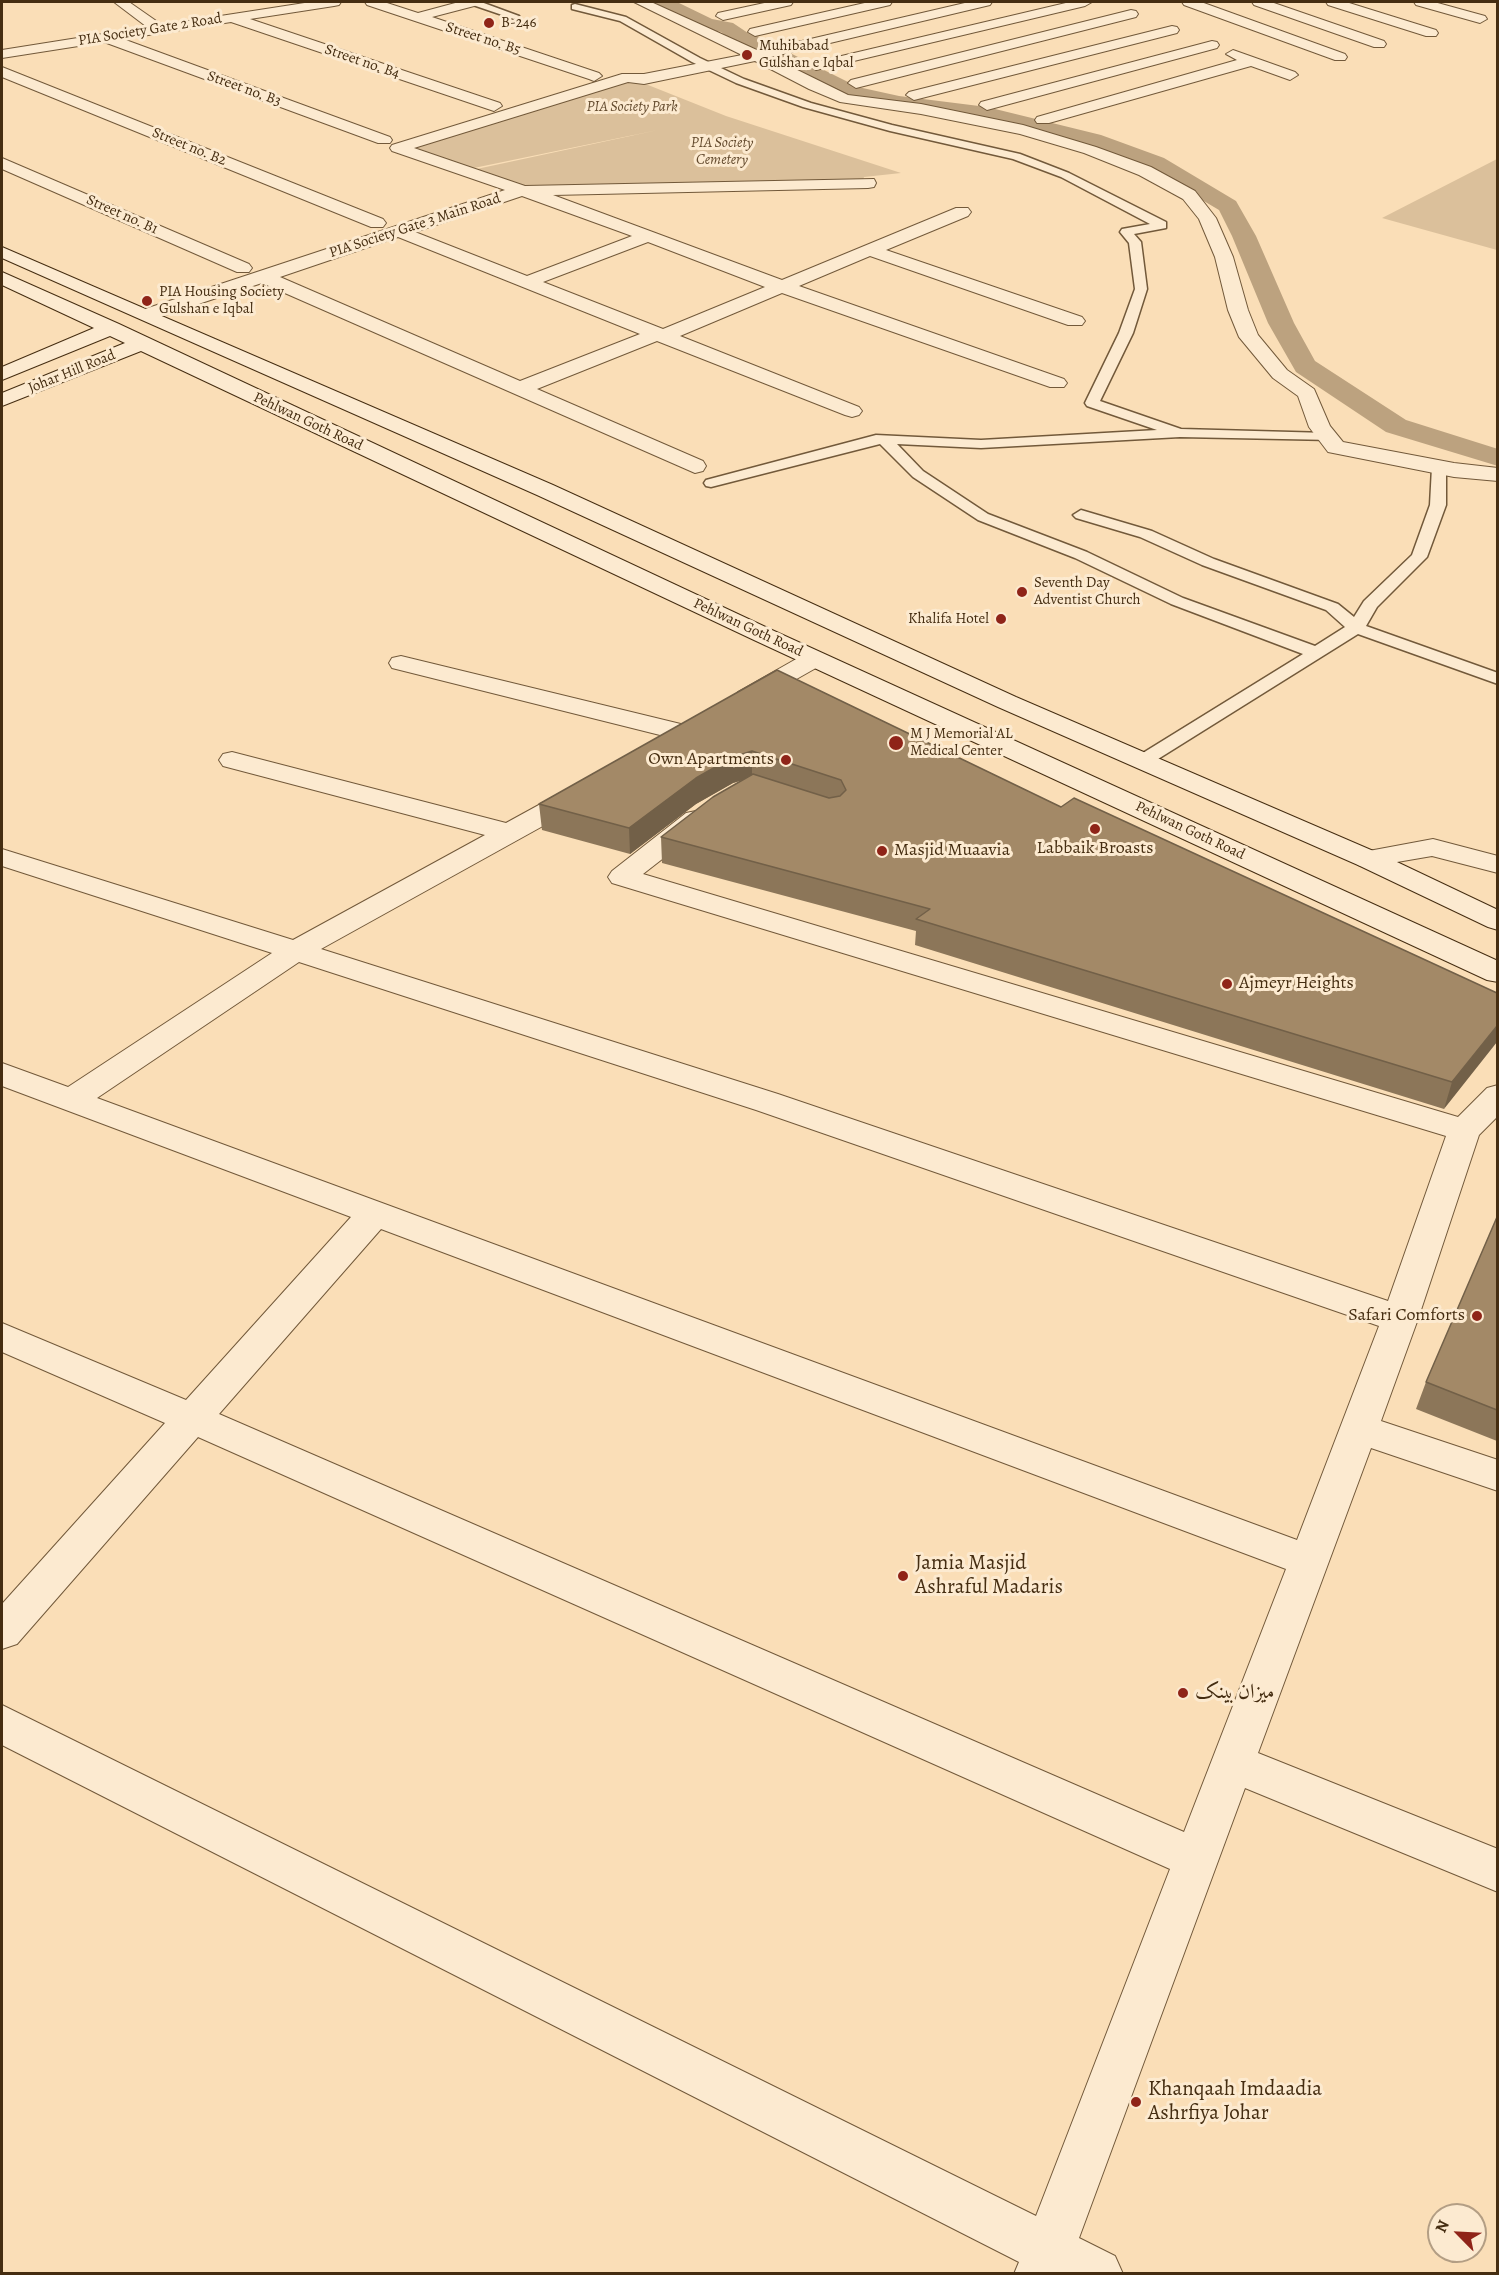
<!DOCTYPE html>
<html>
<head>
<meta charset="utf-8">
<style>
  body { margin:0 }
  #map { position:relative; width:1499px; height:2275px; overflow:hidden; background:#fadeb7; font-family:Alegreya,serif }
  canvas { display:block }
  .frame { position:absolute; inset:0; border:3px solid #452d11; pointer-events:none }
  .north { position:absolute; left:1427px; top:2203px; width:60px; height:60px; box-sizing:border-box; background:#fcead0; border:2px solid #b39e84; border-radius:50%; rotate:294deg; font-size:16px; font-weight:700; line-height:24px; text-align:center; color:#452d11 }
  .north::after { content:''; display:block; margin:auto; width:21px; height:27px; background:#8f2418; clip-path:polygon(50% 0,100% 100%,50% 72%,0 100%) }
</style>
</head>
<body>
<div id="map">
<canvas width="1499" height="2275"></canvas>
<div class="frame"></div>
<div class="north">N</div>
</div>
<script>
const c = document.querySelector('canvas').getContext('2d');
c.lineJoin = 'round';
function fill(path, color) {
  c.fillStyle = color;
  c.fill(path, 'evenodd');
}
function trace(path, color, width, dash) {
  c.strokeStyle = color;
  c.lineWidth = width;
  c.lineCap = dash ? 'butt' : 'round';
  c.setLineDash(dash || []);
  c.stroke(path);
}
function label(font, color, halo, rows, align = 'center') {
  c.font = font + ' Alegreya,Amiri,serif';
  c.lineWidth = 6;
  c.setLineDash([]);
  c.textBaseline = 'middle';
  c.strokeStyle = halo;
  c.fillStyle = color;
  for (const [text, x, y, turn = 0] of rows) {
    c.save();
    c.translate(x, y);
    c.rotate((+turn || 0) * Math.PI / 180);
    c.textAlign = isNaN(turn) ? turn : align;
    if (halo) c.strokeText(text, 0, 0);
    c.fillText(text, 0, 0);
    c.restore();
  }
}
fill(new Path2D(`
  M 633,79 L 726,116 L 901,173 L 864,177 L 863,180 L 519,191 L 472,170 L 658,130 L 469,169 L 410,148 Z
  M 1497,159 L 1497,250 L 1382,218 Z`), '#dbc09b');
fill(new Path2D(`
  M 655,2 L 677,2 L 712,19 L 733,23 L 748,33 L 774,42 L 784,50 L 858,87 L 899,96 L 987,107 L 1101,135 L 1164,158 L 1236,201 L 1256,236 L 1294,323 L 1315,361 L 1406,420 L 1498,449 L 1498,466 L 1386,432 L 1296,372 L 1268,323 L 1232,236 L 1219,210 L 1148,168 L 1085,145 L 987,119 L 899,108 L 845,96 L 770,58 L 760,50 L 734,41 L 721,32 L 700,28 L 658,6 Z`), '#bca27f');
const lane = new Path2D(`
  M 469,2 L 481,2 L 519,16 L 514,19 L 470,4 Z
  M 575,4 L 626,17 L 700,58 L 744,79 L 811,103 L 892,125 L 1020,154 L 1069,173 L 1166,222 L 1166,228 L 1134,234 L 1141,242 L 1147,289 L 1133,333 L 1100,401 L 1181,429 L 1328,433 L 1333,434 L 1335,437 L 1333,440 L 1180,437 L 981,448 L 897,444 L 923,471 L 988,514 L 1087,552 L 1183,598 L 1315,646 L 1345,627 L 1326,610 L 1202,565 L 1140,537 L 1076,518 L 1073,515 L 1081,510 L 1152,531 L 1214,559 L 1338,604 L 1354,617 L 1364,601 L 1412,555 L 1430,505 L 1432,467 L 1434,464 L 1444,464 L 1446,467 L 1446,505 L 1427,557 L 1377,607 L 1366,626 L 1498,673 L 1498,684 L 1358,634 L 1150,764 L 1138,764 L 1135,760 L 1138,756 L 1303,654 L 1171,604 L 1075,558 L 978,520 L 913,477 L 880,444 L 711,487 L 706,486 L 704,483 L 706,480 L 876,435 L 981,440 L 1157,430 L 1087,406 L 1085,403 L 1119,333 L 1135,289 L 1129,243 L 1120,232 L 1122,229 L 1150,224 L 1061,177 L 1013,159 L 890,131 L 803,107 L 736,83 L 692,62 L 620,21 L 572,9 L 572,5 Z`);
const street = new Path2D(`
  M 114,2 L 129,2 L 162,25 L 311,2 L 341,2 L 339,5 L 334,6 L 250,19 L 500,103 L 502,106 L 494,111 L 488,109 L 231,22 L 123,39 L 390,137 L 392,140 L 390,143 L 378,143 L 104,42 L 2,58 L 2,50 L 147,27 Z
  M 365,2 L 384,2 L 418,13 L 459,2 L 480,2 L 478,5 L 432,17 L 599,73 L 602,76 L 594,81 L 589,79 L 367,5 Z
  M 634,2 L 651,2 L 759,51 L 969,2 L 992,2 L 990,5 L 771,57 L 848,95 L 921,104 L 1023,125 L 1096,147 L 1151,167 L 1195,191 L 1216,218 L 1233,257 L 1248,310 L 1258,335 L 1287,370 L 1314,389 L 1330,426 L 1343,442 L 1454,463 L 1498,468 L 1498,481 L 1454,477 L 1328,452 L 1309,427 L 1298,396 L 1273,378 L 1239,337 L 1228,310 L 1215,257 L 1199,219 L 1183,199 L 1139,175 L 1084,153 L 1020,134 L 921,114 L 840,102 L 809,89 L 755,61 L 644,84 L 628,82 L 414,148 L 525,186 L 874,179 L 876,183 L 874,187 L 868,188 L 553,195 L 782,280 L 956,208 L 968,208 L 971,212 L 968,216 L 886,250 L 1082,317 L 1085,321 L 1082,325 L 1068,325 L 870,256 L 799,286 L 1064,379 L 1067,383 L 1064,387 L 1050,387 L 782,293 L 680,336 L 859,407 L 862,411 L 859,415 L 852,417 L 845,415 L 657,341 L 537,389 L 703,461 L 706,466 L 703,471 L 695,473 L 262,283 L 156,318 L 142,318 L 139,314 L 142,310 L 505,190 L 392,151 L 390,148 L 392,145 L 622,74 L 644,74 L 742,55 ZM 522,196 L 632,236 L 527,276 L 415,232 ZM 398,237 L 640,334 L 520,381 L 280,277 ZM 648,242 L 765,287 L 663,329 L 543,282 Z
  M 769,2 L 793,2 L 791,5 L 723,20 L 716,16 L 718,13 Z
  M 869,2 L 892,2 L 890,5 L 755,36 L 748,32 L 750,29 Z
  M 1070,2 L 1092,2 L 1085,6 L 816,70 L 809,66 L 816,62 Z
  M 1182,2 L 1201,2 L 1345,54 L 1347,57 L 1345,60 L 1335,60 L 1184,5 Z
  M 1252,2 L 1271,2 L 1384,41 L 1386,44 L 1384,47 L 1374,47 L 1254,5 Z
  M 1326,2 L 1346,2 L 1436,30 L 1438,33 L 1436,36 L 1426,36 L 1328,5 Z
  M 1414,2 L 1434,2 L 1485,16 L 1487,19 L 1480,23 L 1416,5 Z
  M 1131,10 L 1136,11 L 1138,14 L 1136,17 L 856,88 L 848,83 L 851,80 Z
  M 1172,26 L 1177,27 L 1179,30 L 1177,33 L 914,100 L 906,95 L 909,92 Z
  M 1212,41 L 1217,42 L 1219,45 L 1217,48 L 987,110 L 979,105 L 981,102 Z
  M 1233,50 L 1295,72 L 1298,75 L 1290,80 L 1251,66 L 1049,123 L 1037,123 L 1035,120 L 1037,117 L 1237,60 L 1226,54 Z
  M 2,67 L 383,219 L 386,223 L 383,227 L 371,227 L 2,77 Z
  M 2,158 L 249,264 L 252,268 L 249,272 L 237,272 L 2,169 Z
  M 814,652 L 823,654 L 826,659 L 823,664 L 756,702 L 747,705 L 738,702 L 734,697 L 738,692 L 805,654 Z
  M 401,656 L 693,727 L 697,733 L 693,739 L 684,741 L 392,668 L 389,663 L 392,658 Z
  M 232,752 L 506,823 L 568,789 L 578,787 L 588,789 L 592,795 L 588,801 L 321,949 L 778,1094 L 1388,1301 L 1446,1136 L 612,883 L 608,877 L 612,871 L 686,813 L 696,811 L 706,813 L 710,819 L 706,825 L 643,874 L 1458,1117 L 1487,1088 L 1498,1085 L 1498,1116 L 1479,1135 L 1418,1319 L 1381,1421 L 1498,1460 L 1498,1491 L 1371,1448 L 1258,1753 L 1498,1849 L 1498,1892 L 1245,1788 L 1079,2238 L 1115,2256 L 1123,2274 L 1014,2274 L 1019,2262 L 2,1745 L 2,1705 L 1036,2216 L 1170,1869 L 198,1437 L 17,1644 L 2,1649 L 2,1604 L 165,1423 L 2,1352 L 2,1323 L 186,1400 L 351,1217 L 2,1086 L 2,1063 L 68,1087 L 272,953 L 2,866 L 2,849 L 293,940 L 485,835 L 223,766 L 219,760 L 223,754 ZM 299,962 L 756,1110 L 1379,1326 L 1297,1540 L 97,1098 ZM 381,1229 L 1286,1569 L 1184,1832 L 219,1414 Z
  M 1433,839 L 1498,856 L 1498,873 L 1432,856 L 1368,867 L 1358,865 L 1354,859 L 1358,853 Z`);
const secondary = new Path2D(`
  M 2,247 L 553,485 L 1016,697 L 1378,853 L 1498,910 L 1498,930 L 1488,927 L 1358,865 L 998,707 L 537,495 L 2,258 Z
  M 2,272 L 119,324 L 772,630 L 1498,961 L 1498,982 L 1487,980 L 754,640 L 141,351 L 2,406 L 2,393 L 125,343 L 110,336 L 2,380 L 2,367 L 94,328 L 2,285 Z`);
trace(lane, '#72593a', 3);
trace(street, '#72593a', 2);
trace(secondary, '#452d11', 2);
fill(lane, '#fcead0');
fill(street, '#fcead0');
fill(secondary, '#fcead0');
fill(new Path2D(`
  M 777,670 L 1061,807 L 1497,993 L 1444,1109 L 915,945 L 916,931 L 662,863 L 661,837 L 743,780 L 733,783 L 696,804 L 630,854 L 542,830 L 539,804 Z
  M 1497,1217 L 1497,1441 L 1416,1409 L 1426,1382 Z`), '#8c7659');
fill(new Path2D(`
  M 752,751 L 752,777 L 733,783 L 696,804 L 630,854 L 629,828 L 696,778 L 733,757 Z
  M 1497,1026 L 1497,1042 L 1444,1109 L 1452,1082 Z`), '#726048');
const building = new Path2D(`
  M 777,670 L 1061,807 L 1074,798 L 1497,993 L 1497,1026 L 1452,1082 L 916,919 L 930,909 L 661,837 L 713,797 L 753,774 L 829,798 L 840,796 L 846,790 L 841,780 L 752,751 L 733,757 L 696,778 L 629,828 L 539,804 Z
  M 1497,1217 L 1497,1410 L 1426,1382 Z`);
fill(building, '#a38967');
trace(building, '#726048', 1.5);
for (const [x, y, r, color] of [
  [489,23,6,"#8f2418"],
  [747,55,6,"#8f2418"],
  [147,301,6,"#8f2418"],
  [1022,592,6,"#8f2418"],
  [1001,619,6,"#8f2418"],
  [896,743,8,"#8f2418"],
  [786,760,6,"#8f2418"],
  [1095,829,6,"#8f2418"],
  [882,851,6,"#8f2418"],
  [1227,984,6,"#8f2418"],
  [1477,1316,6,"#8f2418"],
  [903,1576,6,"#8f2418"],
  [1183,1693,6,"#8f2418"],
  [1136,2102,6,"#8f2418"]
]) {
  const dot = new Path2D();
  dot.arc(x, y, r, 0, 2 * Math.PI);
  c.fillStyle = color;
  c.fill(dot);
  trace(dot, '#fcead0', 2);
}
label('15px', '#452d11', '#fcead0', [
  ["B-246",501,23],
  ["Muhibabad",759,46],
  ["Gulshan e Iqbal",759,63],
  ["PIA Housing Society",159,292],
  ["Gulshan e Iqbal",159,309],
  ["Seventh Day",1034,583],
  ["Adventist Church",1034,600],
  ["Khalifa Hotel",989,619,"right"],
  ["M J Memorial AL",910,734],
  ["Medical Center",910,751]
], 'left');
label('15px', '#452d11', '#fcead0', [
  ["PIA Society Gate 2 Road",150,30,-9],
  ["Street no. B5",483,39,18],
  ["Street no. B4",362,62,19],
  ["Street no. B3",244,89,20],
  ["Street no. B2",189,147,22],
  ["Street no. B1",122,215,24],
  ["PIA Society Gate 3 Main Road",415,226,-18],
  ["Johar Hill Road",72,372,-22],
  ["Pehlwan Goth Road",308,422,25],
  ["Pehlwan Goth Road",748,628,25],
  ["Pehlwan Goth Road",1190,831,25]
]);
label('italic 15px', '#634a2d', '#fcead0', [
  ["PIA Society Park",632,107],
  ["PIA Society",722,143],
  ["Cemetery",722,160]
]);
label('18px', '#452d11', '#fcead0', [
  ["Own Apartments",774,760],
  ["Labbaik Broasts",1095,849,"center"],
  ["Masjid Muaavia",894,851,"left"],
  ["Ajmeyr Heights",1239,984,"left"],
  ["Safari Comforts",1465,1316]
], 'right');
label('21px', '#452d11', '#fcead0', [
  ["Jamia Masjid",915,1564],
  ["Ashraful Madaris",915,1588],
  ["میزان بینک",1195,1693],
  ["Khanqaah Imdaadia",1148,2090],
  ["Ashrfiya Johar",1148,2114]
], 'left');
</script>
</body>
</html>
